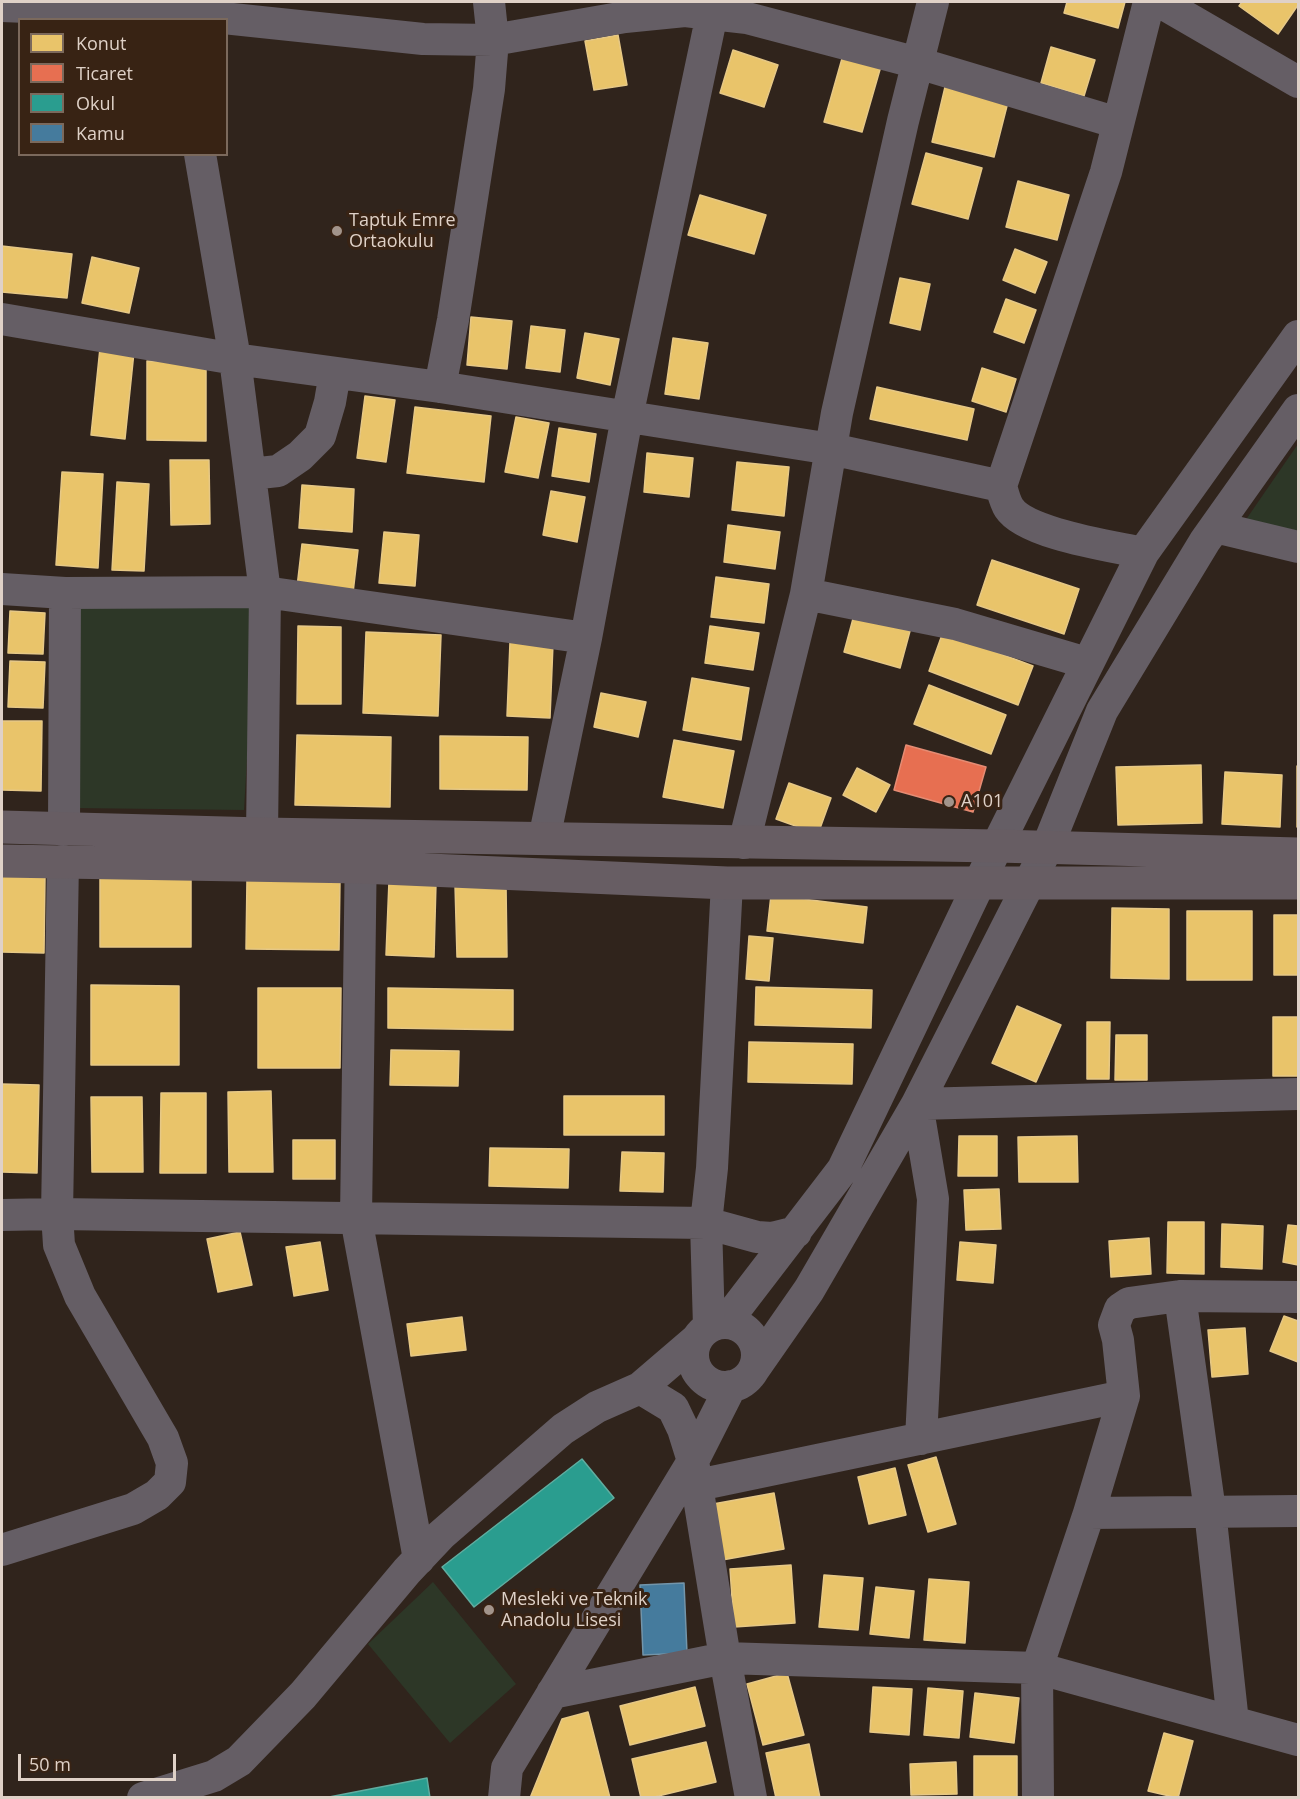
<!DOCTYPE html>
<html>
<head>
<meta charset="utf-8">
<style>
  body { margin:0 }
  #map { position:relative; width:1300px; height:1799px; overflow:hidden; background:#30241c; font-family:"Open Sans",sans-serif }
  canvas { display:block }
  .frame { position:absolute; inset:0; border:3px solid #dfd1c7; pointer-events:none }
  .legend { position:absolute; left:18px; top:18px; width:210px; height:138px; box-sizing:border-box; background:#382314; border:2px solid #7b695c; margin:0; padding:8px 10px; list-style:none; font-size:18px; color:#dfd1c7 }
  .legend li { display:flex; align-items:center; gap:12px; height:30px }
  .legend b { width:30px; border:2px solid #7b695c }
  .scale { position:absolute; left:18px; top:1754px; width:158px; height:27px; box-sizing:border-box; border:3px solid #dfd1c7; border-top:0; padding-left:8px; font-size:18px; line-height:21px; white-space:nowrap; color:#dfd1c7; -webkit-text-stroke:4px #382314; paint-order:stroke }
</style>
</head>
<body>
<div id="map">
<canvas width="1300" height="1799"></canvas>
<div class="frame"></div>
<ul class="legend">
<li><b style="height:16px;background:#e9c46a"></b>Konut</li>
<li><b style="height:16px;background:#e76f51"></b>Ticaret</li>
<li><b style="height:16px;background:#2a9d8f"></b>Okul</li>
<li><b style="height:16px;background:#457b9d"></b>Kamu</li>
</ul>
<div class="scale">50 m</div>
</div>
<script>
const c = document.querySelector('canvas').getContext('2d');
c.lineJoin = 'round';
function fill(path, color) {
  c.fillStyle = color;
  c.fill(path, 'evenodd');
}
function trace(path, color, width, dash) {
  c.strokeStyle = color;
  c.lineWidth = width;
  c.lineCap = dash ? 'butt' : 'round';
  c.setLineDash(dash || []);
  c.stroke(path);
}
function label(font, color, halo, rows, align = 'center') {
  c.font = font + ' "Open Sans",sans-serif';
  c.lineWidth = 6;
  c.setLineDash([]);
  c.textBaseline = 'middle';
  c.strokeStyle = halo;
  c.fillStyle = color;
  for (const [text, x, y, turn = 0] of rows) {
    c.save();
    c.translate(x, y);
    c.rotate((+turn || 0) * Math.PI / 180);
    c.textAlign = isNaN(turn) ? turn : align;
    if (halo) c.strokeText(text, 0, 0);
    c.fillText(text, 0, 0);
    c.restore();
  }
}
fill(new Path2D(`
  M 1298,444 L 1298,531 L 1245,521 Z
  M 80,600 L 256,604 L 244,810 L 73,808 Z
  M 433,1582 L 516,1684 L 450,1743 L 368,1644 Z`), '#2d3727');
const homes = new Path2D(`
  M 1067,2 L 1125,2 L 1118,28 L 1064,13 Z
  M 1242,2 L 1298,2 L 1298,5 L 1278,34 L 1239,6 Z
  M 618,35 L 627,85 L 594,90 L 585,41 Z
  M 1051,47 L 1095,60 L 1084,96 L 1041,83 Z
  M 733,50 L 778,65 L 764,107 L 720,93 Z
  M 843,55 L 881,66 L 862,132 L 824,122 Z
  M 945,87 L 1008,102 L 994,157 L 932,142 Z
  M 926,153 L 982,168 L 968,219 L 912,204 Z
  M 1018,181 L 1069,195 L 1057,240 L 1006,227 Z
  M 700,195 L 766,215 L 754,254 L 688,235 Z
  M 2,246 L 72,254 L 67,298 L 2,292 Z
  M 1015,249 L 1047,262 L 1035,293 L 1003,280 Z
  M 92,257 L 139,268 L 129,313 L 82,303 Z
  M 900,278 L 930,284 L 920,330 L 890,323 Z
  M 1006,299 L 1036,310 L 1024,343 L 994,332 Z
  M 471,317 L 512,321 L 507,369 L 467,365 Z
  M 531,326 L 565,330 L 560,372 L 526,368 Z
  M 585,333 L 619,339 L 610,385 L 577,378 Z
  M 673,338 L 708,343 L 699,399 L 665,394 Z
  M 100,348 L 134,352 L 125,439 L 91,435 Z
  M 147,361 L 206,362 L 206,441 L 147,440 Z
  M 982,368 L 1016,379 L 1006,412 L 972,401 Z
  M 877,387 L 974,409 L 967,440 L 870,419 Z
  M 365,396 L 395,400 L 386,462 L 357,458 Z
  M 415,407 L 491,416 L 484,482 L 407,473 Z
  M 516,417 L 549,423 L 538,478 L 505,472 Z
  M 559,428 L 596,434 L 589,482 L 552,476 Z
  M 647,453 L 693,458 L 689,497 L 644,492 Z
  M 170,460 L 209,460 L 210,524 L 171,525 Z
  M 737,462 L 789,467 L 784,516 L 732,510 Z
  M 62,472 L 103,474 L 98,568 L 56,565 Z
  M 117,482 L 149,484 L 144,571 L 112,570 Z
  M 302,485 L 354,489 L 352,532 L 299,528 Z
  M 551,491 L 585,497 L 577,542 L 543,535 Z
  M 728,525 L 780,532 L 775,569 L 724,562 Z
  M 384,532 L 419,535 L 415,586 L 379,583 Z
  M 302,544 L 358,550 L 353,593 L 297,587 Z
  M 992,560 L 1079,589 L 1064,634 L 977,605 Z
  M 716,577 L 769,584 L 764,623 L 711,617 Z
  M 10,611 L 45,613 L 43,654 L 8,653 Z
  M 854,615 L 910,631 L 900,668 L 844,652 Z
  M 298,626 L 341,627 L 341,704 L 297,704 Z
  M 710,626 L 759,633 L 753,670 L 705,663 Z
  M 366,632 L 441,635 L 438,716 L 363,713 Z
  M 943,632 L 1033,666 L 1018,705 L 929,671 Z
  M 510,642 L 553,644 L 550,718 L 507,716 Z
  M 10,661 L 45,662 L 43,708 L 8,707 Z
  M 692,678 L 749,688 L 741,740 L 683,730 Z
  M 929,685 L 1006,715 L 991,754 L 914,724 Z
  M 601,693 L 646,702 L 638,737 L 594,727 Z
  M 2,721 L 42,721 L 41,791 L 2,790 Z
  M 297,735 L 391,737 L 390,807 L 295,805 Z
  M 440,736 L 528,737 L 527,790 L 440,789 Z
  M 674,740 L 734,751 L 723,808 L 663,797 Z
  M 1201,765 L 1202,823 L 1118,825 L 1116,767 Z
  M 1297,766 L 1298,766 L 1298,827 L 1297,827 Z
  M 857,768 L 890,785 L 876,812 L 843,795 Z
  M 1225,772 L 1282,775 L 1280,827 L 1222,824 Z
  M 789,783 L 831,798 L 818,834 L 776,819 Z
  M 2,876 L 45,877 L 44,953 L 2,952 Z
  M 100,876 L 191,876 L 191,947 L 100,947 Z
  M 247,879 L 340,880 L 339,950 L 246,949 Z
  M 389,881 L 436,883 L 434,957 L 386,955 Z
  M 455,885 L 506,885 L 507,957 L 457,957 Z
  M 771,895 L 867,907 L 863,943 L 767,931 Z
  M 1112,908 L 1169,909 L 1169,979 L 1111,978 Z
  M 1187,911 L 1252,911 L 1252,980 L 1187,980 Z
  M 1274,915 L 1298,915 L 1298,975 L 1274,975 Z
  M 749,936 L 773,938 L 769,981 L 746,979 Z
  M 91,985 L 179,986 L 179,1065 L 91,1065 Z
  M 756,987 L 872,990 L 871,1028 L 755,1025 Z
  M 258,988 L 341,988 L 340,1068 L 258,1068 Z
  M 388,988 L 513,990 L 513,1030 L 388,1028 Z
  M 1017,1006 L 1061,1025 L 1036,1082 L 992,1063 Z
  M 1273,1017 L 1298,1017 L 1298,1076 L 1273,1076 Z
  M 1087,1022 L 1110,1022 L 1109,1079 L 1087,1079 Z
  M 1116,1035 L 1147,1035 L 1147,1080 L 1115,1080 Z
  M 749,1042 L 853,1044 L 852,1084 L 748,1082 Z
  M 391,1050 L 459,1051 L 458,1086 L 390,1085 Z
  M 2,1084 L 39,1085 L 37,1173 L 2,1172 Z
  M 271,1091 L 273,1172 L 229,1172 L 228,1092 Z
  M 161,1093 L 206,1093 L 206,1173 L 160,1173 Z
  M 564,1096 L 664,1096 L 664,1135 L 564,1135 Z
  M 91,1097 L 142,1097 L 143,1172 L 92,1172 Z
  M 959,1136 L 997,1136 L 997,1176 L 958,1176 Z
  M 1077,1136 L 1078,1182 L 1019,1182 L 1018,1137 Z
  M 293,1140 L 335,1140 L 335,1179 L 293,1179 Z
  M 490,1148 L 569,1149 L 568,1188 L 489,1186 Z
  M 622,1152 L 664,1153 L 663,1192 L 620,1191 Z
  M 999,1189 L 1001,1229 L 966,1230 L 964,1190 Z
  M 1168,1222 L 1204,1222 L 1204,1274 L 1167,1273 Z
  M 1222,1224 L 1263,1226 L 1262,1269 L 1221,1267 Z
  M 1288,1225 L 1298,1226 L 1298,1265 L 1283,1262 Z
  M 240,1232 L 252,1285 L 218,1292 L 207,1239 Z
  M 1149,1238 L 1151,1274 L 1111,1277 L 1109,1241 Z
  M 320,1242 L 328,1290 L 294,1296 L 286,1247 Z
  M 960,1242 L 996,1245 L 993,1283 L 957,1280 Z
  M 1284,1316 L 1298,1321 L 1298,1362 L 1270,1351 Z
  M 462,1317 L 466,1350 L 411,1356 L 407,1324 Z
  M 1245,1328 L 1248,1374 L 1212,1377 L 1208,1330 Z
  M 936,1457 L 956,1524 L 928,1532 L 908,1465 Z
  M 895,1468 L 906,1515 L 869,1524 L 858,1477 Z
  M 774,1493 L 784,1549 L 722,1560 L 713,1504 Z
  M 791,1565 L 795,1623 L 734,1627 L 730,1569 Z
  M 824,1575 L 863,1578 L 858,1630 L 819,1627 Z
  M 929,1579 L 969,1582 L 965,1643 L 924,1640 Z
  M 876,1587 L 914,1591 L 909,1638 L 870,1634 Z
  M 787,1673 L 804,1735 L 763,1745 L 747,1684 Z
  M 695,1687 L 705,1726 L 630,1745 L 620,1706 Z
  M 873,1687 L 912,1689 L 909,1735 L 870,1732 Z
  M 928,1688 L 963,1691 L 959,1738 L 924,1735 Z
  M 975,1693 L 1019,1698 L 1014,1743 L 970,1737 Z
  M 588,1712 L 610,1798 L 530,1798 L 562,1719 Z
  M 1164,1733 L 1193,1741 L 1178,1798 L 1148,1791 Z
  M 706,1742 L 716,1782 L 650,1798 L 641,1798 L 632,1759 Z
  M 809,1744 L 820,1798 L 776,1798 L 766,1753 Z
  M 974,1756 L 1017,1756 L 1017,1798 L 974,1798 Z
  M 956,1762 L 957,1794 L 911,1795 L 910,1764 Z`);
fill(homes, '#e9c46a');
trace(homes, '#e6c886', 1.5);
const shops = new Path2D(`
  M 906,745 L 986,767 L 973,812 L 894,790 Z`);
fill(shops, '#e76f51');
trace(shops, '#e58c74', 1.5);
const schools = new Path2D(`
  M 582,1459 L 614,1498 L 474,1607 L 442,1567 Z
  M 427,1778 L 430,1798 L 324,1798 Z`);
fill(schools, '#2a9d8f');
trace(schools, '#60ada0', 1.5);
const public = new Path2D(`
  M 684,1583 L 687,1653 L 643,1655 L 640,1585 Z`);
fill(public, '#457b9d');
trace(public, '#7395aa', 1.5);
trace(new Path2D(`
  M 1160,2 L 1298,82
  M 2,6 L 176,13 L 423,39 L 493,40 L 625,17 L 685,11 L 747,18 L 918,63 L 1118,123
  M 200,154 L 235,359 L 265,592 L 262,834
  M 2,319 L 235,359 L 440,387 L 831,449 L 1001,486
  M 440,387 L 453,320 L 489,89 L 493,40 L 489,2
  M 250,474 L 278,471 L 300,456 L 320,436 L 330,402 L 335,373
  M 1215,527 L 1298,547
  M 1143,553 C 1112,546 1026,534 1009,508 C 1005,502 1003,493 1001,486 L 1106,172 L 1149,2
  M 2,589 L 65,593 L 265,592 L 586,638
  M 806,594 L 955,624 L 1087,663
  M 64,829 L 65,593
  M 544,839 L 586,638 L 627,417 L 712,14
  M 361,842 L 356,1218 L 419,1559
  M 744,843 L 806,594 L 837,413 L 903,121 L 933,2
  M 2,1215 L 57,1214 L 706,1223 L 757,1237 L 772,1238 L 796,1232
  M 1180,1296 L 1210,1511 L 1233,1722
  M 725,1323 L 843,1169 L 997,846 L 1143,553 L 1298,336
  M693 1355a32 32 0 1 1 64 0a32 32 0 1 1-64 0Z
  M 709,1327 L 706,1223 L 712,1168 L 727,883
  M 754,1369 L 809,1290 L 917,1104 L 1047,848 L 1102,711 L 1205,541 L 1298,410
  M 640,1388 L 673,1408 L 683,1429 L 693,1461 L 725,1658 L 751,1798
  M 921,1439 L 933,1199 L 917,1104 L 1298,1094
  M 698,1485 L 1124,1396
  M 1089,1513 L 1124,1396 L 1118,1340 L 1114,1325 L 1120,1309 L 1129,1303 L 1180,1296 L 1298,1297
  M 2,1550 L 133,1509 L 157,1495 L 170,1482 L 172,1463 L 163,1438 L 80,1296 L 59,1245 L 57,1214 L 63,861
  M 552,1693 L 725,1658 L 1037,1668 L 1298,1740
  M 143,1798 L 214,1776 L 239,1761 L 303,1695 L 407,1571 L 441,1535 L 563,1429 L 597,1407 L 640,1388 L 696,1340
  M 504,1798 L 507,1768 L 693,1461 L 731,1386
  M 1038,1798 L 1037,1668 L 1089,1513 L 1298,1511`), '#655e65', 32);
trace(new Path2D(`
  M 2,827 L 262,834 L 997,846 L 1298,854
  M 2,861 L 360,867 L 727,883 L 1298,883`), '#675d63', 33);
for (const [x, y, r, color] of [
  [337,231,6,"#a2948b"],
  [949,802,6,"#a2948b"],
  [489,1610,6,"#a2948b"]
]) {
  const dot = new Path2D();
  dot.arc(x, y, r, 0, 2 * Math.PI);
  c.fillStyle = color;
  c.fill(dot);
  trace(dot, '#382314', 2);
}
label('18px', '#dfd1c7', '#382314', [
  ["Taptuk Emre",349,221],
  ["Ortaokulu",349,242],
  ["A101",961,802],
  ["Mesleki ve Teknik",501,1600],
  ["Anadolu Lisesi",501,1621]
], 'left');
</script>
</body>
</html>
